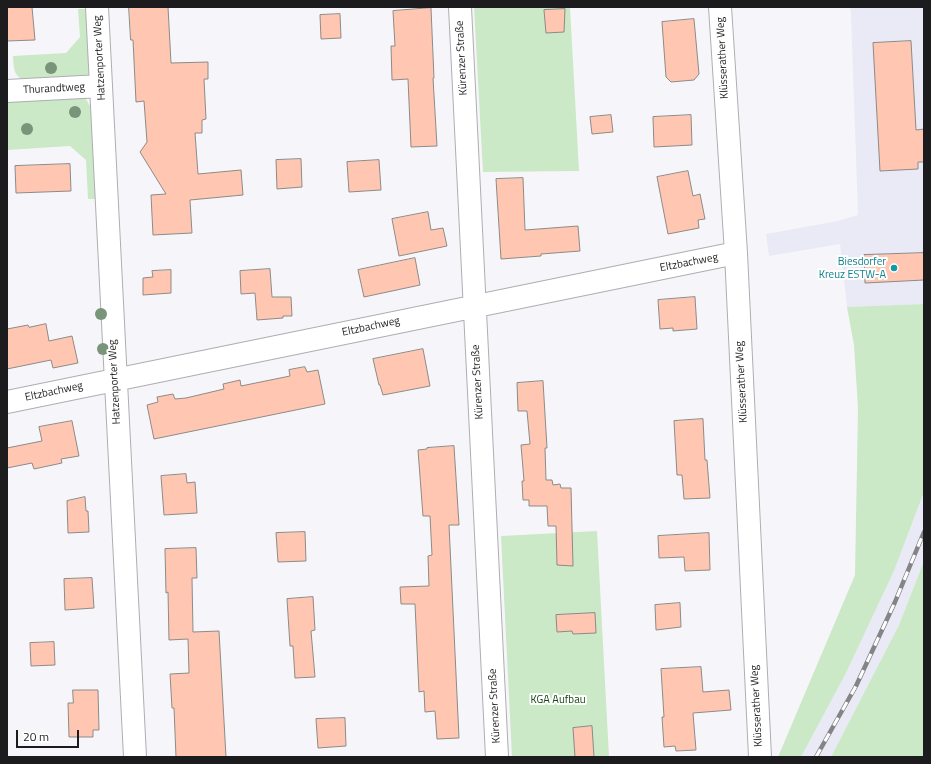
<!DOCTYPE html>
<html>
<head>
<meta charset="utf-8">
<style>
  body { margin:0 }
  #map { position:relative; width:931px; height:764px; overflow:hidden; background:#f6f6fa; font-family:"Titillium Web",sans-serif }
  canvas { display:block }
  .frame { position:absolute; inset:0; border:8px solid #1c1c1e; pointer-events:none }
  .scale { position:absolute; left:16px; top:730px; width:63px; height:18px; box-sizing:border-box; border:2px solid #1c1c1e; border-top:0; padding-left:5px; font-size:12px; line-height:14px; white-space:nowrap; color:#1c1c1e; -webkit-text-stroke:3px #fff; paint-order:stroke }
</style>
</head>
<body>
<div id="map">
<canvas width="931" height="764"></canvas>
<div class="frame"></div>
<div class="scale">20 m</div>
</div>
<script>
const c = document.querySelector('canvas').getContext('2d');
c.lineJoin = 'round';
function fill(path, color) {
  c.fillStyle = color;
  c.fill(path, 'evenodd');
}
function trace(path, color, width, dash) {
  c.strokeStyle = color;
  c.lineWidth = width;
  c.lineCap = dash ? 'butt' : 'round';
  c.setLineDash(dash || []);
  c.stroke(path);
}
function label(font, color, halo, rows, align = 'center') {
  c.font = font + ' "Titillium Web",sans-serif';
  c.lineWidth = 4;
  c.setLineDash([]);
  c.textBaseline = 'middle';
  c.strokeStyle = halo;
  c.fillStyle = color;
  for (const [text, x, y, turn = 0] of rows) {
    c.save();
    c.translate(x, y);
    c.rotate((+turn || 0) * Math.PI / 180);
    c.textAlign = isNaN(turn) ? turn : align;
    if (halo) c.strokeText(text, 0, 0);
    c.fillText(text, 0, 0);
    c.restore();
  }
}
fill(new Path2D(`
  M 850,7 L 924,7 L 924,304 L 847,307 L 840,244 L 769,256 L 766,234 L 838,221 L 858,215 L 851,14 Z
  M 924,493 L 924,561 L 899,625 L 831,757 L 801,757 L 845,675 L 894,571 Z`), '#e9eaf5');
fill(new Path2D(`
  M 474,7 L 570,7 L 579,171 L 483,172 Z
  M 78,9 L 90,9 L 92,67 L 89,74 L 85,78 L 28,82 C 13,76 14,70 13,56 L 66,53 L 80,37 Z
  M 81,96 L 86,99 L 91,108 L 96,199 L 88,199 L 86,160 L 70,146 L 7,150 L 7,101 Z
  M 924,304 L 924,492 L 894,571 L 845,675 L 801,757 L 778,757 L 855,575 L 858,408 L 854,345 L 847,307 Z
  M 597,531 L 609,757 L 512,757 L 501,536 Z
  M 924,561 L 924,757 L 831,757 L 899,625 Z`), '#cbe8c7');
const building = new Path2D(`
  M 7,7 L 32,7 L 35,40 L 7,41 Z
  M 129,7 L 168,7 L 171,63 L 208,62 L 208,79 L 204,79 L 206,119 L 202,120 L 202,133 L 195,133 L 198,174 L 241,170 L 243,195 L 190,200 L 192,233 L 153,235 L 151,195 L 166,194 L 140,152 L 147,142 L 144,101 L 136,102 L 133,40 L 131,40 Z
  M 431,8 L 434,78 L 433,78 L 437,146 L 411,147 L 408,79 L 392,80 L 391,46 L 395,46 L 393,11 Z
  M 565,9 L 564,32 L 546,33 L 544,10 Z
  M 340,14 L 341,38 L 321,39 L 320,15 Z
  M 694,19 L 699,74 L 694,80 L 671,82 L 666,77 L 662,22 Z
  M 911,41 L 916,130 L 924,129 L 924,162 L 918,162 L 918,169 L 880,171 L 873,43 Z
  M 611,115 L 613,132 L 592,134 L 590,117 Z
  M 691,115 L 692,145 L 654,147 L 653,117 Z
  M 301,159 L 302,187 L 277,189 L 276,160 Z
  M 379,160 L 381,190 L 349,192 L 347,162 Z
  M 70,164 L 71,191 L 16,193 L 15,166 Z
  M 688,171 L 693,196 L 700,194 L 705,219 L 698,220 L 699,228 L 668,234 L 657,177 Z
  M 523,178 L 525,230 L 578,226 L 580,251 L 541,254 L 541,256 L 501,259 L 496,179 Z
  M 428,212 L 431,230 L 443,228 L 447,246 L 399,256 L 392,219 Z
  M 924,253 L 924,280 L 865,283 L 864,255 Z
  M 415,258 L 420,285 L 364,297 L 358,270 Z
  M 270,269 L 272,297 L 291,297 L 292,316 L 283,316 L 283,318 L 257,320 L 255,293 L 241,294 L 240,271 Z
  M 171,270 L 171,293 L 143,295 L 143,278 L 153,277 L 152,271 Z
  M 695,297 L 697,329 L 673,331 L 673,328 L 660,329 L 658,300 Z
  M 46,324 L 49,341 L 72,336 L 78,363 L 53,368 L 51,360 L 7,369 L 7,329 L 28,325 L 29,327 Z
  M 423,349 L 430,386 L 383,395 L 380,385 L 379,385 L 373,359 Z
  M 305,367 L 307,372 L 318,370 L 325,404 L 154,439 L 147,405 L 158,402 L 157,397 L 173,394 L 175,399 L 186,398 L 224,389 L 223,384 L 240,380 L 241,386 L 290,376 L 289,370 Z
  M 543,381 L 547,448 L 545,448 L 546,480 L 552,480 L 553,485 L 560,484 L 561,488 L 571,488 L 573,566 L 557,565 L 556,526 L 548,526 L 547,506 L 529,506 L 529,500 L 523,500 L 522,481 L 524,481 L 521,445 L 530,444 L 527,411 L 518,411 L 517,383 Z
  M 703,419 L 705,460 L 707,460 L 710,498 L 684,499 L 682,475 L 677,475 L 674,421 Z
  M 72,421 L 79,456 L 61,459 L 62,463 L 34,469 L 32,463 L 7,468 L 7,448 L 42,441 L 39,427 Z
  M 454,446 L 459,525 L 449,525 L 459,738 L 437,739 L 435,711 L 425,712 L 424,691 L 419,692 L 415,604 L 401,604 L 400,587 L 429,586 L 428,556 L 432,555 L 430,516 L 423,516 L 418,450 L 427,449 L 427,448 Z
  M 186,474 L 187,483 L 195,482 L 197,513 L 164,515 L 161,476 Z
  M 85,497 L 86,511 L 88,511 L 89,532 L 68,533 L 67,501 Z
  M 305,532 L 306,561 L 278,562 L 276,533 Z
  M 709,533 L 710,570 L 685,571 L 684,557 L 659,558 L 658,536 Z
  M 196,548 L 197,578 L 192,578 L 193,632 L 219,631 L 226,757 L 176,757 L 174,708 L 172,708 L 170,674 L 189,673 L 188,639 L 169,640 L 168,592 L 166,593 L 165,549 Z
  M 92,578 L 94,608 L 65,610 L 64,579 Z
  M 313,597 L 315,630 L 311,631 L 315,677 L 295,678 L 293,646 L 290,646 L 287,599 Z
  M 680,603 L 681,627 L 656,630 L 655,605 Z
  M 595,613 L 596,633 L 573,634 L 572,631 L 557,632 L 556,615 Z
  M 54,642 L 55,665 L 31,666 L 30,643 Z
  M 701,667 L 703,692 L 729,690 L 731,710 L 693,713 L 696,750 L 676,751 L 675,746 L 664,747 L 662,717 L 664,717 L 661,669 Z
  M 73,690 L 98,690 L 99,730 L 93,730 L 93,737 L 69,737 L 68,703 L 73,703 Z
  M 345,718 L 346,746 L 318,748 L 316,719 Z
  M 592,726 L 594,757 L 575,757 L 573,728 Z`);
fill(building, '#ffc6b2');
trace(building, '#8d8a88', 1);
const minor = new Path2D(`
  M 97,7 L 135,757
  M 460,7 L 497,757
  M 720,7 L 736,253 L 760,757
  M 7,91 L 101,86
  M 7,402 L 736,253`);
trace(minor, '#aeaeb2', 24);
trace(minor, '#fff', 22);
const rail = new Path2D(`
  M 816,757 L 856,686 L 895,602 L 924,532`);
trace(rail, '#848487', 4.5);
trace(rail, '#fff', 3, [9]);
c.fillStyle = '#799579';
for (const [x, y] of [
  [51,68],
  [75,112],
  [27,129],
  [101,314],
  [103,349]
]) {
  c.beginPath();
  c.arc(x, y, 6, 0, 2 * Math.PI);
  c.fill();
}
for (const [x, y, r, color] of [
  [894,268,4,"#0f9aa8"]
]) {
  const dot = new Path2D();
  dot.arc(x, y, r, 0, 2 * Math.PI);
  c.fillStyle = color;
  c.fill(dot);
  trace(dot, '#fff', 1.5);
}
label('11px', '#1c1c1e', '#fff', [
  ["Hatzenporter Weg",100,58,-93],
  ["Kürenzer Straße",462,58,-93],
  ["Klüsserather Weg",723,58,-93],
  ["Thurandtweg",54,89,-3],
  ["Eltzbachweg",689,263,-11],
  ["Eltzbachweg",371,327,-12],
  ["Hatzenporter Weg",115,382,-93],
  ["Kürenzer Straße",478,382,-93],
  ["Klüsserather Weg",742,382,-93],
  ["Eltzbachweg",54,392,-12],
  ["Kürenzer Straße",495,706,-93],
  ["Klüsserather Weg",757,706,-93]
]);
label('11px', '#0d838f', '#fff', [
  ["Biesdorfer",886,262],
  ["Kreuz ESTW-A",886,275]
], 'right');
label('11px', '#13460f', '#fff', [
  ["KGA Aufbau",558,700]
]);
</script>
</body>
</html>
